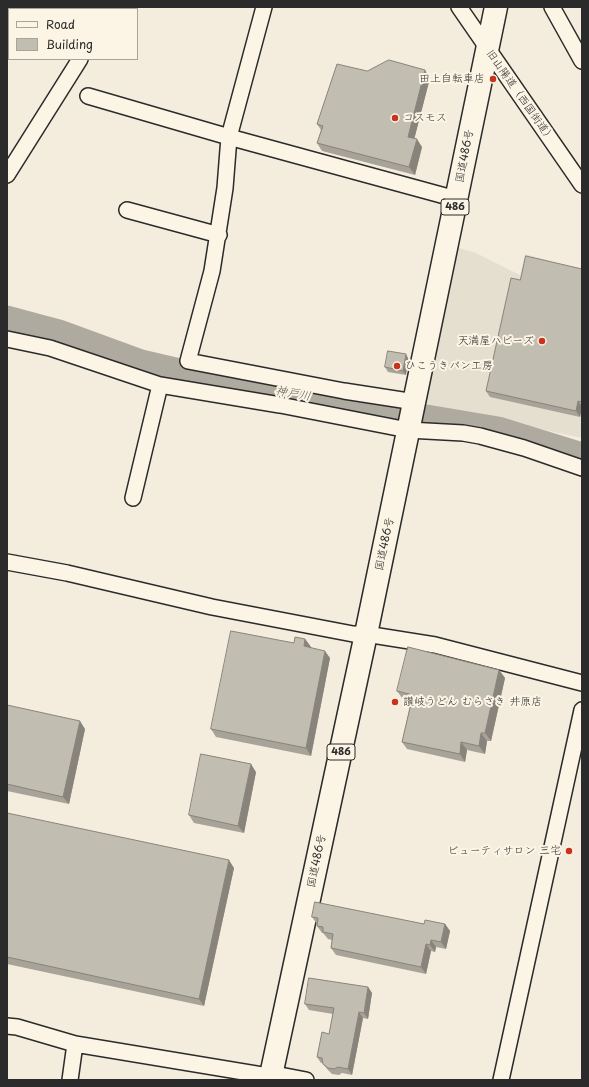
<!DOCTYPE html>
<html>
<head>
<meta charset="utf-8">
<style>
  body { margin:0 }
  #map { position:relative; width:589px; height:1087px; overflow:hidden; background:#f4edde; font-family:"Playpen Sans",sans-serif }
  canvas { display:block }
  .frame { position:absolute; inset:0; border:8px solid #2b2b2b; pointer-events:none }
  .legend { position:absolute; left:8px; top:8px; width:130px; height:52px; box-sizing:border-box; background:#fcf5e5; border:1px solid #a8a49b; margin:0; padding:5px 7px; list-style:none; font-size:12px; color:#2b2b2b }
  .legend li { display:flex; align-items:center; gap:8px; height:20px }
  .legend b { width:20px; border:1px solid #a8a49b }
</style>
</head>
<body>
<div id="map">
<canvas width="589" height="1087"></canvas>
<div class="frame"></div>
<ul class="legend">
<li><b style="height:5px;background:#fcf5e5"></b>Road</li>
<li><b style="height:11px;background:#c2bdb1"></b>Building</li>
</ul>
</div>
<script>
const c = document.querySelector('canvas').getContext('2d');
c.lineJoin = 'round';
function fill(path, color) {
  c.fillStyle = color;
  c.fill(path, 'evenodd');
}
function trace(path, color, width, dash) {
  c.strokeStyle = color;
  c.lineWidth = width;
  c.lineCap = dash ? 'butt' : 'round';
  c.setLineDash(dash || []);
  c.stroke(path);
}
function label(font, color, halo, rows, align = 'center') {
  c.font = font + ' "Playpen Sans","Klee One",sans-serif';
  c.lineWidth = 4;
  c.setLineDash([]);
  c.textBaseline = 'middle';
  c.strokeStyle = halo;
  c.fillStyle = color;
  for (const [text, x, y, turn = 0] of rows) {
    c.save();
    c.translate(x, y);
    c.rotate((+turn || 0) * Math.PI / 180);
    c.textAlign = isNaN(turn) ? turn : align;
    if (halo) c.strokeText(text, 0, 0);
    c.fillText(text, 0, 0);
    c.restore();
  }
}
fill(new Path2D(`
  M 456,247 L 476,253 L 520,275 L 525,254 L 582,270 L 582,438 L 421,403 Z`), '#e5dfd0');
trace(new Path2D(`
  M 7,10 L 9,7
  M 7,318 L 59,332 L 141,362 L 248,387 L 498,429 L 582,455`), '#afaaa0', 25);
const minor = new Path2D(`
  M 264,7 L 229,137 L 225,188 L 212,271 L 188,361 L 344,391 L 415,402
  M 459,7 L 582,185
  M 552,7 L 582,61
  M 112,9 L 113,7
  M 88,96 L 229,137 L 456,199
  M 7,175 L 80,59
  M 127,210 L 219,235
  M 7,339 L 50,348 L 160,385 L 280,405 L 408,430 L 463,433 L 480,436 L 524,448 L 582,468
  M 133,498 L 160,385
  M 7,562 L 67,573 L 212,607 L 353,634 L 372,635 L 435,645 L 582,683
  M 7,1026 L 17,1027 L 75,1044 L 262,1075 L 280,1075 L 306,1080
  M 70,1080 L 75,1044
  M 501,1080 L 582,710`);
const highway = new Path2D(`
  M 270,1080 L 366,634 L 496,7`);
trace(minor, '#2b2b2b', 18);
trace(highway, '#2b2b2b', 25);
trace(minor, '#fcf5e5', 15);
trace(highway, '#fcf5e5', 22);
fill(new Path2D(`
  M 367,71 L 430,78 L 414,139 L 422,147 L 415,175 L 322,151 L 317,143 L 321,130 L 317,124 Z
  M 582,269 L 582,407 L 580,417 L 490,397 L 486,391 L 520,280 Z
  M 408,358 L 406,375 L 388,372 L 385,367 Z
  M 305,639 L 311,647 L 310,648 L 330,658 L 311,756 L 216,737 L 211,729 L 294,643 Z
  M 499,670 L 505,678 L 491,741 L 487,741 L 485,754 L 467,750 L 465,762 L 407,749 L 402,742 L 411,701 L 402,698 L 397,691 Z
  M 7,705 L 85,729 L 69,804 L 7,791 Z
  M 256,772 L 244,833 L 194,823 L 189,815 Z
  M 7,813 L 234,868 L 204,1006 L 7,964 Z
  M 312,917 L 424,924 L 445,924 L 450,931 L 446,949 L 436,947 L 435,952 L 431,951 L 426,974 L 336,955 L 331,948 L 332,940 L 328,939 L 323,933 L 322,933 L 317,926 L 317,924 Z
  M 368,987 L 372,993 L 368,1019 L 363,1018 L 352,1075 L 342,1073 L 339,1075 L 332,1074 L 328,1070 L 323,1064 L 323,1063 L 321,1063 L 317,1057 L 329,1034 L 333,1014 L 309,1010 L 305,1004 Z`), '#a7a398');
fill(new Path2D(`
  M 425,70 L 430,78 L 413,144 L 408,137 Z
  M 417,139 L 422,147 L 415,175 L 409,167 Z
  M 406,354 L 408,358 L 406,375 L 403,371 Z
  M 578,401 L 582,407 L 580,417 L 576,411 Z
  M 305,639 L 311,647 L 309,654 L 304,646 Z
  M 325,651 L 330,658 L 311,756 L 306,748 Z
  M 499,670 L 505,678 L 491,741 L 485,733 Z
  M 80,721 L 85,729 L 69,804 L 63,797 Z
  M 481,733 L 487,741 L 485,754 L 479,746 Z
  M 461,742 L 467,750 L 465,762 L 460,754 Z
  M 251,764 L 256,772 L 244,833 L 238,826 Z
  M 229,860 L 234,868 L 204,1006 L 199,999 Z
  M 445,924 L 450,931 L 446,949 L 441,942 Z
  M 431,940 L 436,947 L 435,952 L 430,945 Z
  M 426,944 L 431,951 L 426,974 L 421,967 Z
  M 368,987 L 372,993 L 368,1019 L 364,1013 Z
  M 359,1012 L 363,1018 L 352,1075 L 348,1069 Z`), '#88847c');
const building = new Path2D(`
  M 389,60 L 425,70 L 408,137 L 417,139 L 409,167 L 317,143 L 323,126 L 317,124 L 337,64 L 367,71 Z
  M 526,256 L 582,269 L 582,402 L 578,401 L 576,411 L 486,391 L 511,278 L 520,280 Z
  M 388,351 L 406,354 L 403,371 L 385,367 Z
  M 231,631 L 294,643 L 295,637 L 305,639 L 304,646 L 325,651 L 306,748 L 211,729 Z
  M 408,647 L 499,670 L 485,733 L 481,733 L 479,746 L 461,742 L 460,754 L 402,742 L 413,695 L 397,691 Z
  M 7,705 L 80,721 L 63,797 L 7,784 Z
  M 201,754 L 251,764 L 238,826 L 189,815 Z
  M 7,813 L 229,860 L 199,999 L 7,957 Z
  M 315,902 L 424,924 L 425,920 L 445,924 L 441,942 L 431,940 L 430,945 L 426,944 L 421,967 L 331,948 L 333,934 L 323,932 L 323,927 L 317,926 L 318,918 L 312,917 Z
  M 309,978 L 368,987 L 364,1013 L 359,1012 L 348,1069 L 338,1067 L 334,1069 L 328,1068 L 323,1064 L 322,1058 L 317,1057 L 322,1032 L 329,1034 L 334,1008 L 305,1004 Z`);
fill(building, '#c2bdb1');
trace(building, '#88847c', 1);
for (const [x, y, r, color] of [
  [493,79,4,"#c8321e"],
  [395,118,4,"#c8321e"],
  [542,341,4,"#c8321e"],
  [397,366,4,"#c8321e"],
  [395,702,4,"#c8321e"],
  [569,851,4,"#c8321e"]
]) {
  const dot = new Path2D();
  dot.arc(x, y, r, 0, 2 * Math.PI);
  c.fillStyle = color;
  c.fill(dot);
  trace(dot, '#fcf5e5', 1.5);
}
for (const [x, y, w] of [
  [455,207,28],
  [341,752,28]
]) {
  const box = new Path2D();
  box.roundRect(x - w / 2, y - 8, w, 16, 3);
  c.fillStyle = '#fcf5e5';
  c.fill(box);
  trace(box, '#2b2b2b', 1);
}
label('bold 10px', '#2b2b2b', null, [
  ["486",455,207],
  ["486",341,752]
]);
label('11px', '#2b2b2b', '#fcf5e5', [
  ["田上自転車店",485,79],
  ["コスモス",403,118,"left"],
  ["天満屋ハピーズ",534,341],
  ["ひこうきパン工房",405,366,"left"],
  ["讃岐うどん むらさき 井原店",403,702,"left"],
  ["ビューティサロン 三宅",561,851]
], 'right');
label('11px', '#2b2b2b', '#fcf5e5', [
  ["旧山陽道（西国街道）",520,96,55],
  ["国道486号",465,156,-79],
  ["国道486号",385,544,-78],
  ["国道486号",317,861,-78]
]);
label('italic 12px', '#595754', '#fcf5e5', [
  ["神戸川",293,394,10]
]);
</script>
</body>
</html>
